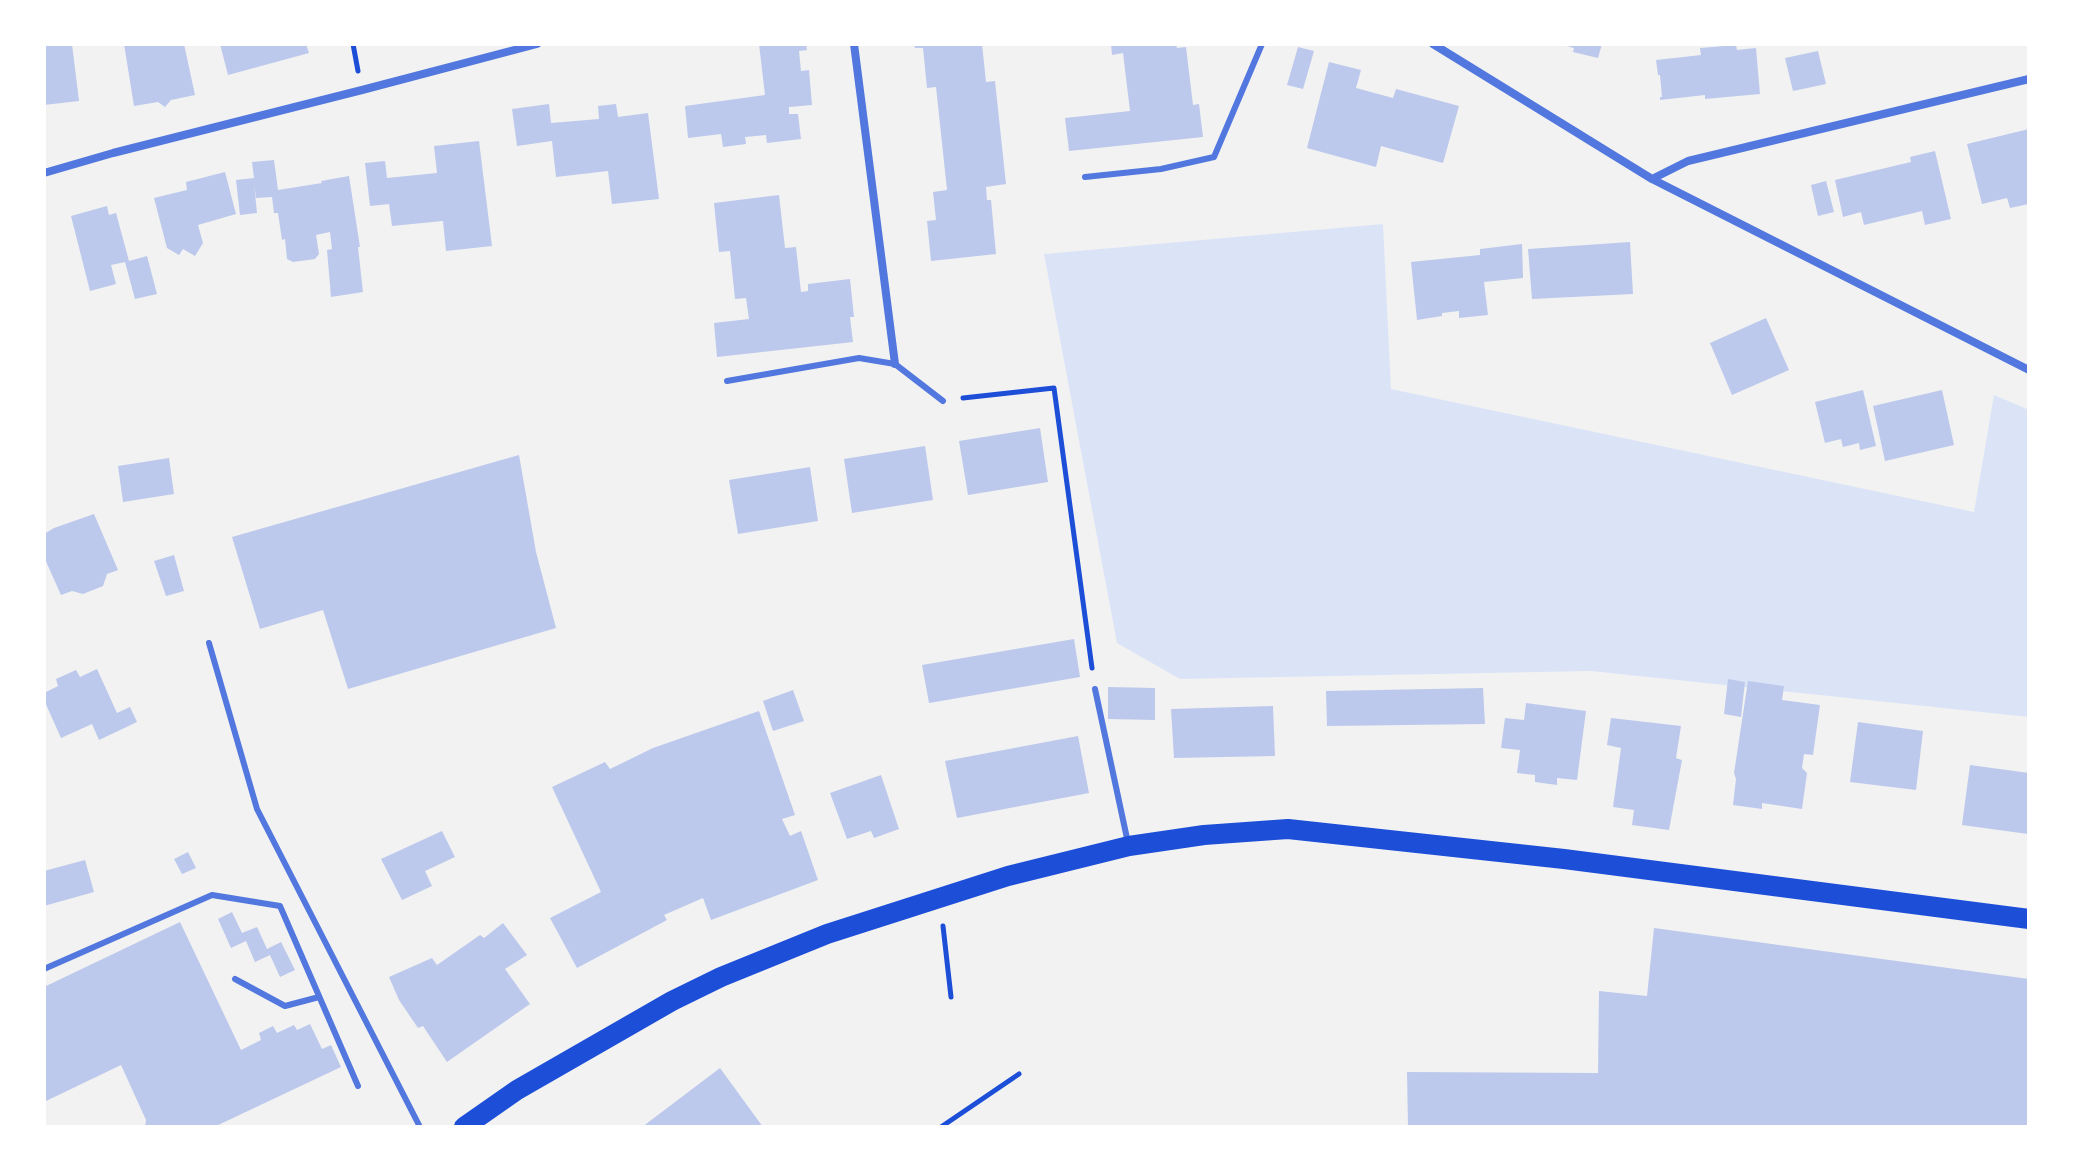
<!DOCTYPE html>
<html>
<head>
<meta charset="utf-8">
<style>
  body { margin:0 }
  #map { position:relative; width:2073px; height:1171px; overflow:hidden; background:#f2f2f2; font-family:"PT Sans",sans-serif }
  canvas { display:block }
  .frame { position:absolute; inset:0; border:46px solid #fff; pointer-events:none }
</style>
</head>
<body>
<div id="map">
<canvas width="2073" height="1171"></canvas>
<div class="frame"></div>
</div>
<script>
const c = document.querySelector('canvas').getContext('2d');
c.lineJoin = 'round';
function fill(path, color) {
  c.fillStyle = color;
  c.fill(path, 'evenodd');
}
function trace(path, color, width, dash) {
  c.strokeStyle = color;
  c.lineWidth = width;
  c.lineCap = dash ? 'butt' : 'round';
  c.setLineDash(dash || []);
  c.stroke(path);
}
fill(new Path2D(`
  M 1383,224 L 1391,389 L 1974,512 L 1994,395 L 2029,410 L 2029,717 L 1591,671 L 1180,679 L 1117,643 L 1044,254 Z`), '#dbe4f7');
fill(new Path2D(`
  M 44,44 L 72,44 L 79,101 L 44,105 Z
  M 124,44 L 184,44 L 195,95 L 171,100 L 165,107 L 158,102 L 134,106 Z
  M 220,44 L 306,44 L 309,53 L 228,75 Z
  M 759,44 L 806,44 L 807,50 L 799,51 L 801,71 L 809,70 L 812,105 L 789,107 L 789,114 L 798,114 L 801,139 L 767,143 L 766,135 L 745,137 L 746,144 L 723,147 L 721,134 L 688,138 L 685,106 L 765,95 Z
  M 914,44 L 982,44 L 986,82 L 995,81 L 1006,184 L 986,187 L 987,200 L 991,200 L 996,254 L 931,261 L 927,221 L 936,220 L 933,192 L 947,190 L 936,87 L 927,88 L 923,48 L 915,48 Z
  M 1111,44 L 1176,44 L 1177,48 L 1186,47 L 1193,105 L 1199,104 L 1203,137 L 1069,151 L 1065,118 L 1130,111 L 1123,53 L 1112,55 Z
  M 1560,44 L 1602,44 L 1598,58 L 1573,52 L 1574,48 Z
  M 1736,45 L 1737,50 L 1756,48 L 1760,94 L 1705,99 L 1705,95 L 1660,100 L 1660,97 L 1662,97 L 1660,75 L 1658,75 L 1656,60 L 1701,55 L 1700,48 Z
  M 1298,47 L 1314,51 L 1303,89 L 1287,85 Z
  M 1818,51 L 1826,84 L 1793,91 L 1785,58 Z
  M 1329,62 L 1361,70 L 1356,88 L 1393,98 L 1396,89 L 1459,106 L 1443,163 L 1381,146 L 1376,167 L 1307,148 Z
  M 549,104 L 551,123 L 599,119 L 598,106 L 616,104 L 618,117 L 648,113 L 659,199 L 612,204 L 608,171 L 556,177 L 552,141 L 517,146 L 512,109 Z
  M 2029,129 L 2029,204 L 2010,208 L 2007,198 L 1982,204 L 1967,144 Z
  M 479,141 L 492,246 L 446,251 L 443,221 L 392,226 L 389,204 L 370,206 L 365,163 L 385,161 L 387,178 L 437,173 L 434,146 Z
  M 1935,151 L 1951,219 L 1925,225 L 1922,211 L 1864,225 L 1861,212 L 1843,217 L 1835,180 L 1911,162 L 1910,157 Z
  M 274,160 L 278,190 L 322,183 L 321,181 L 349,176 L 360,247 L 358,247 L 363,292 L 331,297 L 327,250 L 332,249 L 330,232 L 316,235 L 319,254 L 315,259 L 293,262 L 287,259 L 285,239 L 282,240 L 278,213 L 274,213 L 272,197 L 256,198 L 254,183 L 257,213 L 240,215 L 236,180 L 254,178 L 252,162 Z
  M 225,172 L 236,214 L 198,225 L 203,243 L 195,256 L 183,249 L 179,255 L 167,248 L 154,198 L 187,190 L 186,182 Z
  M 1826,181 L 1834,212 L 1818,216 L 1811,185 Z
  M 779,195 L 785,248 L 796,247 L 801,292 L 808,291 L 808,284 L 850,279 L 854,317 L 850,317 L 853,342 L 717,357 L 714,323 L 749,319 L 746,298 L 735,299 L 730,251 L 719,252 L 714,203 Z
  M 107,206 L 109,215 L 116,213 L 129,261 L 147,256 L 157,294 L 135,299 L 125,262 L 111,265 L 116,284 L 90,291 L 71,216 Z
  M 1630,242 L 1633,294 L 1532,299 L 1528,249 Z
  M 1522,244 L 1523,278 L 1484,282 L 1488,315 L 1459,318 L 1459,311 L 1442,313 L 1442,316 L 1417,320 L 1411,262 L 1480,255 L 1480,249 Z
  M 1766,318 L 1789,370 L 1732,395 L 1710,343 Z
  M 1863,390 L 1876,446 L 1860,450 L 1859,443 L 1843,447 L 1841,439 L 1825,443 L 1815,402 Z
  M 1942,390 L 1954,445 L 1885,461 L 1873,406 Z
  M 1040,428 L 1048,482 L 968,495 L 959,441 Z
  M 925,446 L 933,500 L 852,513 L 844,459 Z
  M 519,455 L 536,552 L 556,628 L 348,689 L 323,610 L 260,629 L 232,537 Z
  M 169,458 L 174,494 L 123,502 L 118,466 Z
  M 810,467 L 818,521 L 738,534 L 729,480 Z
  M 94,514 L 118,570 L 107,574 L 103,586 L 83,594 L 72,591 L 61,595 L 44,557 L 44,534 L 54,528 Z
  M 174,555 L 184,591 L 166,596 L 154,561 Z
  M 1074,639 L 1080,677 L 929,703 L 922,665 Z
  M 97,669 L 117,713 L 130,707 L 137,722 L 99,740 L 92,724 L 61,738 L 44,700 L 44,693 L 58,686 L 56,679 L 76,670 L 80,677 Z
  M 1728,679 L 1745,682 L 1741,717 L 1724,714 Z
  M 1748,681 L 1784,686 L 1782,700 L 1820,705 L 1813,755 L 1804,754 L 1802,768 L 1807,773 L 1802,809 L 1762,803 L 1762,809 L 1733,805 L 1736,779 L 1734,773 Z
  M 1108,687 L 1155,688 L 1155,720 L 1108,719 Z
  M 1483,688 L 1485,724 L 1327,726 L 1326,691 Z
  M 793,690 L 804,721 L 773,731 L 763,701 Z
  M 1526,703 L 1586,711 L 1577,780 L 1557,778 L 1557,785 L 1535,782 L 1535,775 L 1517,773 L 1520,750 L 1501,748 L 1505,718 L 1524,720 Z
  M 1273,706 L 1275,756 L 1174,758 L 1171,709 Z
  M 759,711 L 795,815 L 782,819 L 790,836 L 801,831 L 818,880 L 711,920 L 703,898 L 664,915 L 667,920 L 577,968 L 550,918 L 601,892 L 552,787 L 605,762 L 610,769 L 653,748 Z
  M 1611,718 L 1681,726 L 1676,758 L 1682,760 L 1669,830 L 1632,825 L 1634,810 L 1613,807 L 1621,748 L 1607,745 Z
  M 1858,722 L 1923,731 L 1916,790 L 1850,782 Z
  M 1078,736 L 1089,793 L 957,818 L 945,761 Z
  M 1970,765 L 2029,773 L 2028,834 L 1962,825 Z
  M 881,775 L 899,829 L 874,838 L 871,831 L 847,839 L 830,793 Z
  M 442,831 L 455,857 L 425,871 L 432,886 L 402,900 L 381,859 Z
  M 188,852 L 196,868 L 182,874 L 174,859 Z
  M 85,860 L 94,892 L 44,906 L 44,871 Z
  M 232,912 L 242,933 L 257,927 L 267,949 L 281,942 L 295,970 L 280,977 L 270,955 L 255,962 L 246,941 L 231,948 L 218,919 Z
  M 180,922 L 241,1050 L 261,1040 L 259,1033 L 273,1026 L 277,1033 L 294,1025 L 297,1030 L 310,1024 L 322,1049 L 331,1045 L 341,1067 L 214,1127 L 145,1127 L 146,1120 L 121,1065 L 44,1102 L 44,987 Z
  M 503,923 L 527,955 L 505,969 L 530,1004 L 447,1062 L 423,1026 L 418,1028 L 399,1000 L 389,977 L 432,958 L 437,965 L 480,935 L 484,938 Z
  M 1654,928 L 2029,979 L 2029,1127 L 1408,1127 L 1407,1072 L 1598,1073 L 1599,991 L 1647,996 Z
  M 720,1068 L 763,1127 L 642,1127 Z`), '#bdc9ec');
trace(new Path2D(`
  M 353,44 L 358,71
  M 963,398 L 1054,388 L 1092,668
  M 943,926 L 951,997
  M 941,1127 L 1019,1074`), '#1d4ed8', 5);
trace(new Path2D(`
  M 1085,177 L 1161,169 L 1214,157 L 1262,44
  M 727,381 L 859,358 L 895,364 L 943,401
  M 209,643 L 257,809 L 420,1127
  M 1095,689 L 1128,843
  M 44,969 L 212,895 L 280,906 L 358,1086
  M 235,979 L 285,1006 L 319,997`), '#5277de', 6);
trace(new Path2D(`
  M 854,44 L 895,364
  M 1433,44 L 1652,179 L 2029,370
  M 44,173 L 113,153 L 362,90 L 537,44
  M 1652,179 L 1688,161 L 2029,79`), '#5277de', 8);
trace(new Path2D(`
  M 464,1127 L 517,1090 L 672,1001 L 721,977 L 827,934 L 1008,876 L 1129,846 L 1204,835 L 1288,829 L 1564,859 L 2029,919`), '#1d4ed8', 20);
</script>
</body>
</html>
